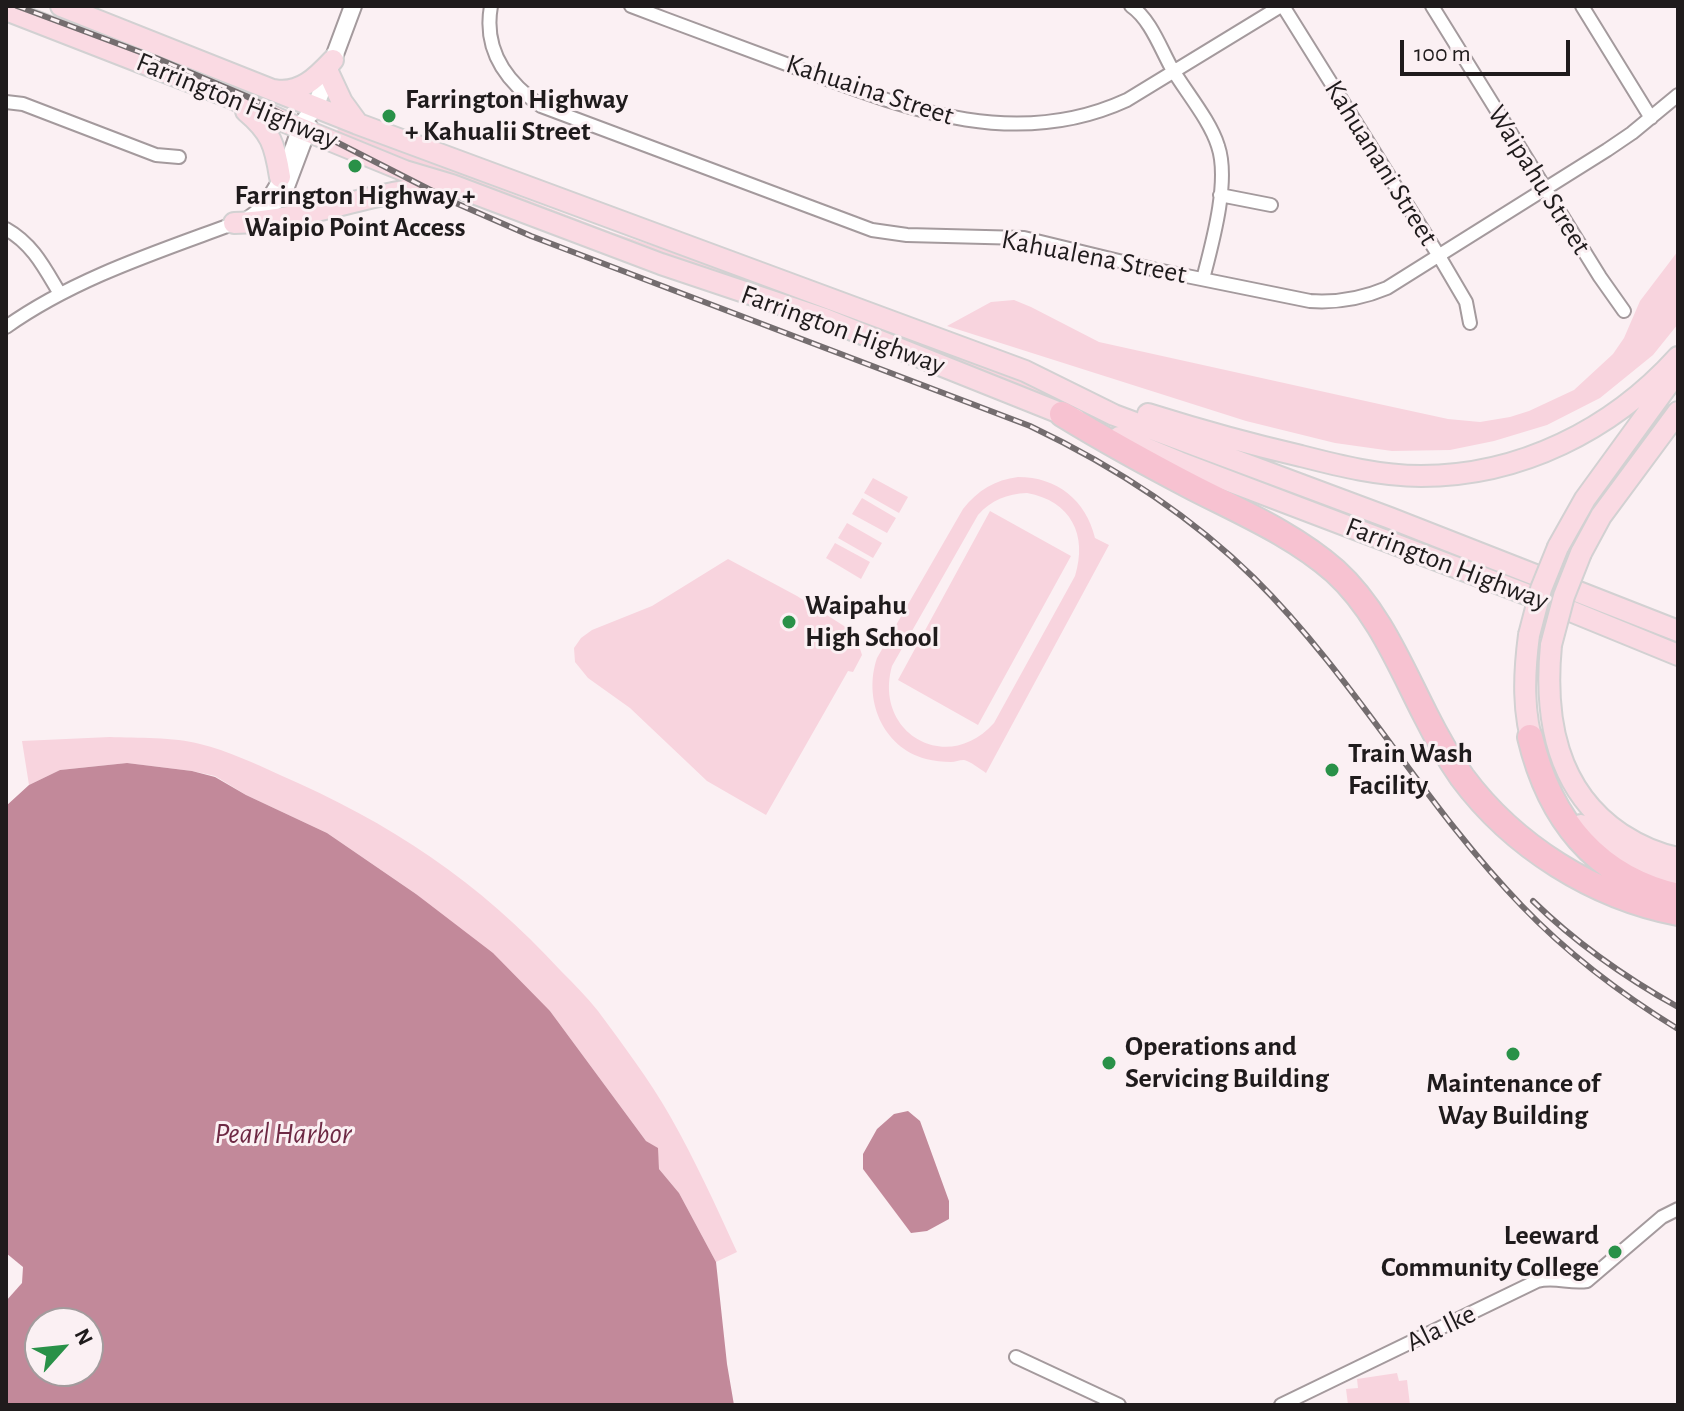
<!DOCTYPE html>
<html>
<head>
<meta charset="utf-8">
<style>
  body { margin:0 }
  #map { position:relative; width:1684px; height:1411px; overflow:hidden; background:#fbf0f3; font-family:"Alegreya Sans",sans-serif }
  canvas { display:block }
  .frame { position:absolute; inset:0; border:8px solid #1f1b1c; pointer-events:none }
  .north { position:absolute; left:24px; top:1307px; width:80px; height:80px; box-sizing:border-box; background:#fbf0f3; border:2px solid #a39b9d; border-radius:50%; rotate:63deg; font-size:22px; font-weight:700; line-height:32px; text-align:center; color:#1f1b1c }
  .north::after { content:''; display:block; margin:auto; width:28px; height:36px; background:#299148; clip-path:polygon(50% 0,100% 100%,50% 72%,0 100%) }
  .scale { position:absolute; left:1400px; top:40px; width:170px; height:36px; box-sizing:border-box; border:4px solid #1f1b1c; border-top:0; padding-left:10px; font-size:24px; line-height:28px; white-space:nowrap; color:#1f1b1c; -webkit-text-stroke:6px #fbf0f3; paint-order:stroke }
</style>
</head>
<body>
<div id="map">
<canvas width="1684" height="1411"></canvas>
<div class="frame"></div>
<div class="north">N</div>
<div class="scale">100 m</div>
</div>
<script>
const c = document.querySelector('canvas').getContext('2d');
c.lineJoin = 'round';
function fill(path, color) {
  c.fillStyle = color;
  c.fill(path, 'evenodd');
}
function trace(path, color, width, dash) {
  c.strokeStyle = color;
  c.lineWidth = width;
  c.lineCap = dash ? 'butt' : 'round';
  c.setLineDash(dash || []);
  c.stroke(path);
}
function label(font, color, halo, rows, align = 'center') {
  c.font = font + ' "Alegreya Sans",sans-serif';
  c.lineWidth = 6;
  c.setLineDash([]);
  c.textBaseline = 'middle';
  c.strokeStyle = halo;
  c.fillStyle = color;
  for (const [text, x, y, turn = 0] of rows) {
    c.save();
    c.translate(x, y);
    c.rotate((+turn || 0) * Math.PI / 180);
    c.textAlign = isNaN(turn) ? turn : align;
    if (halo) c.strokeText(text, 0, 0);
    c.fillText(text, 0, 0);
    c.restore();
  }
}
fill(new Path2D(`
  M 339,127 L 611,232 L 713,265 L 1491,560 L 1490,565 C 1105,422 721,276 335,135 Z
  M 1678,251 L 1678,324 L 1653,355 L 1600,398 L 1547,425 L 1494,441 L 1450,450 L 1392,451 L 1335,443 L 1246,421 L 947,326 L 991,302 L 1014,300 L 1031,307 L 1099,342 L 1379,404 L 1448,419 L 1480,422 L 1510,417 L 1529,411 L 1574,390 L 1613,354 L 1624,338 L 1640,301 Z
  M 1018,477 C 1057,477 1086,500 1095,538 L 1109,545 L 986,773 C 980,769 970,761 964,760 C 959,760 955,762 951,762 C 943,762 934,761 926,759 C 882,747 863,699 877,658 L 963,509 C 978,490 995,480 1018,477 ZM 1027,493 C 1071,501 1088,535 1075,576 L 994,723 C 947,776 873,733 892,666 L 978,515 C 991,500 1007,494 1027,493 Z
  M 873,478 L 908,497 L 899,513 L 864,493 Z
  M 862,498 L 896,518 L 887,533 L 852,514 Z
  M 990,511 L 1071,556 L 978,725 L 898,680 Z
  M 847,523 L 882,543 L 873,558 L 838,538 Z
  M 835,543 L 870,562 L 861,579 L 826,558 Z
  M 728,559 L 797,596 L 855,633 L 862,655 L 853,672 L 848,671 L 766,815 L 707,781 L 630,708 L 588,678 L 575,662 L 574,648 L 581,638 L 592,630 L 652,606 Z
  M 110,737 C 137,738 174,737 200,744 C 228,751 254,763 280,775 C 389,822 480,882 561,971 C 574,984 587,997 598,1011 C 623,1045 649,1079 670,1116 C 695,1160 716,1206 737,1252 L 716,1262 L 679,1193 L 659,1169 L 657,1148 L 646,1141 L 550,1011 L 416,894 L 327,833 L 246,795 L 215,776 L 192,771 L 127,763 L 60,770 L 29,785 L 22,741 Z
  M 1397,1373 L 1399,1381 L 1407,1380 L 1410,1405 L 1348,1405 L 1346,1389 L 1358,1388 L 1357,1379 Z`), '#f8d4de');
fill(new Path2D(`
  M 127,763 L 192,771 L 215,777 L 246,795 L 327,833 L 416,894 L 493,953 L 550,1011 L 646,1141 L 658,1148 L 659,1169 L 679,1193 L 716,1262 L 727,1364 L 734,1405 L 6,1405 L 6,806 L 29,785 L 60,770 ZM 40,1323 L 88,1323 L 88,1371 L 40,1371 Z
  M 908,1111 L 920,1121 L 949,1201 L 949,1219 L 927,1231 L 911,1233 L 863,1169 L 863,1154 L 877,1129 L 894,1114 Z`), '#c2899a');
fill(new Path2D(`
  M 6,1253 L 23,1267 L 22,1283 L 6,1301 Z`), '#fbf0f3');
const minor = new Path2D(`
  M 491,6 C 483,50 506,82 541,106 L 872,230 L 907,235 L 1024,238 L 1152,269 L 1310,301 C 1338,303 1361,299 1387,288 L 1607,150 L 1632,133 L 1678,95
  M 631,6 C 686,27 741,47 797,68 C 905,108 1014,152 1127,100 L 1281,6
  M 1131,6 C 1150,19 1160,47 1171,67 C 1185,91 1210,120 1218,146 C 1230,181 1212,244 1203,279
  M 1283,6 L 1439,256 L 1466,302 L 1470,323
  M 1432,6 L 1600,277 L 1624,311
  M 1582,6 L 1651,118
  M 6,102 L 23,104 L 156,155 L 179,157
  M 1220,195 L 1271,205
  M 259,212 L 277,203 L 285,195 L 311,126
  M 6,229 C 33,244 45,269 60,294
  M 6,327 C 78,276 164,250 246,219 C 277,200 287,159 299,127
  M 1016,1357 L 1119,1405
  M 1281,1405 L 1537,1281 C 1555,1276 1570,1284 1587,1281 L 1662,1217 L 1678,1209`);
const tertiary = new Path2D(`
  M 299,127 L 315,108 L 353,6`);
const primary = new Path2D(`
  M 61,6 L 358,124 L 1025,371 L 1114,415 L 1390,518 L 1678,631
  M 6,10 L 227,96 L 285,122 L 405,171 L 452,185 L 661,264 L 825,319 L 1075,419
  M 328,72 L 342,102 L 358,124
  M 274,90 C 300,95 317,77 333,60
  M 246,111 C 271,132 275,145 280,177
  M 234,223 C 305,222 373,190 444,186
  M 1148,414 C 1199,430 1249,444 1301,456 C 1340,466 1380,476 1421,476 C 1520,476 1612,430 1678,357
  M 1119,437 L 1179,462 L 1568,610 L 1678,655
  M 1558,547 L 1585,499 L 1678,371
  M 1581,553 L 1601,516 L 1678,412
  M 1529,635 C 1524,673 1522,714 1535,751
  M 1551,645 C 1544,718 1556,790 1621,834 C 1638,845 1657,854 1678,858
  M 1581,825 C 1609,851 1640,869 1678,876`);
const motorway = new Path2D(`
  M 1062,414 C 1106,441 1148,464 1194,488 C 1243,513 1294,535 1335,571 C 1377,609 1400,665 1425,714 C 1436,736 1448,757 1462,777 C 1513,846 1594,897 1678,913
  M 1530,737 C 1549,817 1594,877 1678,896`);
trace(minor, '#a49a9d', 16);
trace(tertiary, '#a49a9d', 20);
trace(primary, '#d2d1d2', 24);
trace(motorway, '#d2d1d2', 28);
trace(minor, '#fff', 12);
trace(tertiary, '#fff', 16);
trace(primary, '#fadae3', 20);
trace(motorway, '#f7c2d1', 24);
const rail = new Path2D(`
  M 17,6 L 156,58 L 246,96 L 458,204 L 531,236 L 1030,426 C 1112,465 1189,514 1254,578 C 1354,677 1424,805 1522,906 C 1568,954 1621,994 1678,1029
  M 1533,901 C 1576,943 1626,978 1678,1007`);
trace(rail, '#746d6f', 6);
trace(rail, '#fbf0f3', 3, [9]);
const primaryBridge = new Path2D(`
  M 1529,635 L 1541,589 L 1558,547
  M 1551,645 L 1564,596 L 1581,553`);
trace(primaryBridge, '#d2d1d2', 24, []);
trace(primaryBridge, '#fadae3', 20);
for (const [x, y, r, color] of [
  [389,116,8,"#299148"],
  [355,166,8,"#299148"],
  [789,622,8,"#299148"],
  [1332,770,8,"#299148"],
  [1513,1054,8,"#299148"],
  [1109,1063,8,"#299148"],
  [1615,1252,8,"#299148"]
]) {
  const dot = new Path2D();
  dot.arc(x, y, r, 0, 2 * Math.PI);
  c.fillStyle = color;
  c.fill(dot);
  trace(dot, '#fbf0f3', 3);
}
label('28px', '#1f1b1c', '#fbf0f3', [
  ["Kahuaina Street",870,90,18],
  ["Farrington Highway",237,101,22],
  ["Kahuanani Street",1381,163,58],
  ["Waipahu Street",1539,180,58],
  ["Kahualena Street",1094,257,11],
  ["Farrington Highway",843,330,20],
  ["Farrington Highway",1447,564,21],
  ["Ala Ike",1441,1328,-26]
]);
label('bold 28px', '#1f1b1c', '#fbf0f3', [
  ["Farrington Highway",405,100],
  ["+ Kahualii Street",405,132],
  ["Farrington Highway +",355,196,"center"],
  ["Waipio Point Access",355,228,"center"],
  ["Waipahu",805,606],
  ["High School",805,638],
  ["Train Wash",1348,754],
  ["Facility",1348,786],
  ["Operations and",1125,1047],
  ["Servicing Building",1125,1079],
  ["Maintenance of",1513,1084,"center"],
  ["Way Building",1513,1116,"center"],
  ["Leeward",1599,1236,"right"],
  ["Community College",1599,1268,"right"]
], 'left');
label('italic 30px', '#6e2944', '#fbf0f3', [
  ["Pearl Harbor",283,1134]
]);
</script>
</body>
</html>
